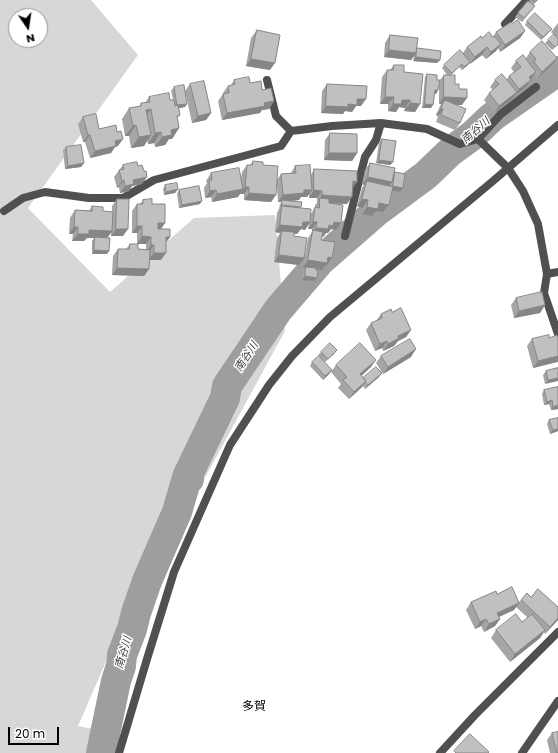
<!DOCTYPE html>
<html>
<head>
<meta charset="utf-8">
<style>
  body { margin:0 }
  #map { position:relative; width:558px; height:753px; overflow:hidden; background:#fff; font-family:Poppins,sans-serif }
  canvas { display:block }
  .north { position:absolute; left:8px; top:8px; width:40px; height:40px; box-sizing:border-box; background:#fff; border:1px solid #999; border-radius:50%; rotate:167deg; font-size:11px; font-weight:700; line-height:16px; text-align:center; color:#000 }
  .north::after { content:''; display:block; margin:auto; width:14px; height:18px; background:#000; clip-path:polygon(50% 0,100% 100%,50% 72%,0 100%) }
  .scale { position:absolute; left:8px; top:727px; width:51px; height:18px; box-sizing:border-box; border:2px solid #000; border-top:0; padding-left:5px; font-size:12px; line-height:14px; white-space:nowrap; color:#000; -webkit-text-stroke:3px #fff; paint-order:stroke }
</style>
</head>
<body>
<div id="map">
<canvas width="558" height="753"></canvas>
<div class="north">N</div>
<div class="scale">20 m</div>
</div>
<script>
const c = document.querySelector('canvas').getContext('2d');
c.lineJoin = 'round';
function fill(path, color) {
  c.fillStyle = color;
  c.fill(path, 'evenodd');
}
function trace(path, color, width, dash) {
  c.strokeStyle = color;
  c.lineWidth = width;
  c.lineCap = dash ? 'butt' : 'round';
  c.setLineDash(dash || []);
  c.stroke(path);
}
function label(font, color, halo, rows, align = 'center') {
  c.font = font + ' Poppins,"Noto Sans JP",sans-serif';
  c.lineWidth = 3;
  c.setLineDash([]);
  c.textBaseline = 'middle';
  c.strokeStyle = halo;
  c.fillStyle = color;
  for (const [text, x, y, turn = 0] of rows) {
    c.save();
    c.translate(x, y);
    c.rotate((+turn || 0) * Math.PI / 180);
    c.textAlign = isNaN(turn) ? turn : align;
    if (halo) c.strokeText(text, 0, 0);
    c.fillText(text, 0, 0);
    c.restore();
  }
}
fill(new Path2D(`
  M 0,0 L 91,0 L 138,55 L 28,208 L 110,292 L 194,218 L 275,215 L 285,331 L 111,650 L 78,726 L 98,730 L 92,753 L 0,753 ZM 16,16 L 40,16 L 40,40 L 16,40 Z`), '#d7d7d7');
trace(new Path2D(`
  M 101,753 L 116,681 L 121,666 L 122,655 L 132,629 L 136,613 L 147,581 L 177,512 L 186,481 L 189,479 L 187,477 L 225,398 L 227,386 L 278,310 L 320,261 L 376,212 L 426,175 L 451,151 L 473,135 L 492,117 L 558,71`), '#9e9e9e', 30);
trace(new Path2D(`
  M 505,24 L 527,0
  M 267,80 L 276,116 L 291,131 L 332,126 L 381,123 L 427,129 L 460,144 L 478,139 L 501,114 L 536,87
  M 478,139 L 508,168 L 523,191 L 538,224 L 547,274 L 544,293 L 558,334
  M 4,211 L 23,198 L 45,192 L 89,198 L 123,198 L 154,180 L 281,146 L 291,131
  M 345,236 L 365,157 L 376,140 L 381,123
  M 547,274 L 558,272
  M 119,753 L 147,659 L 174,572 L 230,445 L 269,385 L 292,356 L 330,317 L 493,181 L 558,125
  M 440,753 L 475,715 L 558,632
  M 522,753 L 533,737 L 558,701`), '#505050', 8);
fill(new Path2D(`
  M 530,0 L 538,0 L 533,5 L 535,6 L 532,10 L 522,22 L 515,17 L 518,13 Z
  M 527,21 L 552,29 L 541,40 L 525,25 Z
  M 512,23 L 525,31 L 520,38 L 500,52 L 498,48 L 496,51 L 486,59 L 482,55 L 470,64 L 469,63 L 468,65 L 462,70 L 459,67 L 451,75 L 455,84 L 459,89 L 462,105 L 456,105 L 460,123 L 455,130 L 436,122 L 438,116 L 436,115 L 441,104 L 439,104 L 439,85 L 438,90 L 436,94 L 434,94 L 431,108 L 422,108 L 425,77 L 427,74 L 437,80 L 439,81 L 444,75 L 447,75 L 442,68 L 444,65 L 463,53 L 467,47 L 482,38 L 493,37 L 496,32 Z
  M 558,23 L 558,38 L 551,32 Z
  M 257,30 L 270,70 L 246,66 L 251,38 Z
  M 390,35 L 417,48 L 440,60 L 437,63 L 413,61 L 414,56 L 411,60 L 384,57 L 385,43 Z
  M 548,40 L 558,45 L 552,50 L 545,43 Z
  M 530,52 L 552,65 L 537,79 L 534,75 L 526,87 L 514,96 L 512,99 L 494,113 L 484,100 L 489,93 L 493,90 L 490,87 L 495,80 L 507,79 L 509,76 L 514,72 L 511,68 L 516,61 L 526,58 Z
  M 394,65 L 404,72 L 420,104 L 415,112 L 404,111 L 405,108 L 399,107 L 396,112 L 388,111 L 388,104 L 380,104 L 382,77 L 387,70 L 390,70 Z
  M 234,80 L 250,83 L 262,90 L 274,101 L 269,109 L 262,110 L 260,113 L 222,120 L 218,101 L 223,94 L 223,93 L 228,86 L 231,85 Z
  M 190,84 L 211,113 L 206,120 L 192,123 L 186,95 L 185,107 L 179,108 L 180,115 L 177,118 L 179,128 L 172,139 L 169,139 L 165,145 L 155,147 L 154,143 L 148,144 L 147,140 L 144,146 L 131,148 L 129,136 L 125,136 L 122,119 L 129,108 L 139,107 L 141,103 L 145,103 L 149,97 L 170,100 L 173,100 L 171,91 L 174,87 L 185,91 Z
  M 327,84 L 361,106 L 356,106 L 352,112 L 345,111 L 343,114 L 321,113 L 322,91 Z
  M 83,117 L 99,129 L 117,132 L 118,146 L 115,147 L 111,153 L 90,158 L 85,142 L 83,142 L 78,124 Z
  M 330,133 L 357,153 L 352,161 L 324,160 L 325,140 Z
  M 382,139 L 393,162 L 390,165 L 376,163 L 379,143 Z
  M 66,147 L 84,163 L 81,167 L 65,169 L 63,150 Z
  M 253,161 L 263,165 L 277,180 L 281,174 L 291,173 L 295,166 L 311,175 L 314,169 L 357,182 L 352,188 L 347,204 L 329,203 L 336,230 L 331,229 L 328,233 L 326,233 L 323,237 L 322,236 L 321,240 L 332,258 L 327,265 L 326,265 L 322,270 L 316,269 L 317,278 L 314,281 L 302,280 L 303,271 L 305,267 L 303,267 L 308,238 L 312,232 L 312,229 L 308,229 L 309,224 L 305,230 L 301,229 L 297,234 L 294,234 L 294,236 L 304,258 L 299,265 L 274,262 L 277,238 L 280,233 L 275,232 L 277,213 L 279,209 L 280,204 L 282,202 L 278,202 L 277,186 L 271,202 L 244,200 L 244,194 L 240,194 L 238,197 L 212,202 L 211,197 L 205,198 L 204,188 L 207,183 L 206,181 L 211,173 L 241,179 L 242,172 L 247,165 L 250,165 ZM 309,194 L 309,198 L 317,198 L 317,203 L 315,205 L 315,207 L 311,214 L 290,201 L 299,200 L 301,197 L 307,197 Z
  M 370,163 L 394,174 L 395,172 L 400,192 L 392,190 L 389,205 L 383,212 L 376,211 L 372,216 L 362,214 L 363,208 L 357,206 L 362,188 L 364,185 L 362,184 L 365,170 Z
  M 123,165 L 142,184 L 132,186 L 129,191 L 120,193 L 119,187 L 117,188 L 114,177 Z
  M 165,185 L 178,189 L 175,193 L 164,195 L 163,189 Z
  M 179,190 L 200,204 L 179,208 L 177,194 Z
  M 117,199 L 123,236 L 111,236 L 111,233 L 108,237 L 109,251 L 107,254 L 92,254 L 92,241 L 94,238 L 87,238 L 84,241 L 72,241 L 73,234 L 69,234 L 70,218 L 75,210 L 89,211 L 92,206 L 103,211 L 112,212 L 112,206 Z
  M 143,200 L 152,204 L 165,223 L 161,229 L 170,237 L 166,242 L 161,260 L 149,260 L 149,269 L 144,276 L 112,275 L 113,256 L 118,249 L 126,249 L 130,244 L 138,249 L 146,250 L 146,244 L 137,244 L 137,233 L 132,233 L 132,211 L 137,204 L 140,204 Z
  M 516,298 L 545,305 L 540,313 L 514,318 L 511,305 Z
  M 392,312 L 411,330 L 406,337 L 398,341 L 394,346 L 383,351 L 382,348 L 375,351 L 366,330 L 371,323 L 376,321 L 381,314 Z
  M 549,338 L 558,356 L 558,361 L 533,368 L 527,346 L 532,339 Z
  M 321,352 L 334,354 L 325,362 L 318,355 Z
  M 381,356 L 411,357 L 383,374 L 376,363 Z
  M 312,362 L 332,370 L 329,374 L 323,380 L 310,366 Z
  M 336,365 L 371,367 L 361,376 L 363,378 L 379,377 L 365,389 L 363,386 L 361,388 L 349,399 L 338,388 L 341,384 L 331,372 Z
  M 558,368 L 545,384 L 543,375 L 546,371 Z
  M 558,387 L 558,409 L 551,410 L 549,404 L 544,405 L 542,394 L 544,390 Z
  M 558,418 L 558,431 L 550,434 L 547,424 L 549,420 Z
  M 497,594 L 519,602 L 521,600 L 531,597 L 558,607 L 558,620 L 545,634 L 544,632 L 540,638 L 510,662 L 491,638 L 496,630 L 522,622 L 528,618 L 516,607 L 514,610 L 499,617 L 500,619 L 495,626 L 484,632 L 481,626 L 475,629 L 466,610 L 471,602 Z
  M 552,733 L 558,753 L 550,753 L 547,740 Z`), '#a5a5a5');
fill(new Path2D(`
  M 552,29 L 541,40 L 543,37 Z
  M 525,31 L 520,38 L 500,52 L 505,45 Z
  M 501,44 L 496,51 L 486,59 L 491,52 Z
  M 487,47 L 482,55 L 470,64 L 475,57 Z
  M 389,50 L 416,53 L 411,60 L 384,57 Z
  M 416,57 L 440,60 L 437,63 L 413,61 Z
  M 557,58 L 552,65 L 537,79 L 542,72 Z
  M 251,59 L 275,63 L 270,70 L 246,66 Z
  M 470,62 L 468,65 L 462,70 L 464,67 Z
  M 536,72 L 531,79 L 524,85 L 529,77 Z
  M 531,80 L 526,87 L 514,96 L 519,89 Z
  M 435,90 L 438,90 L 436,94 L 432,93 Z
  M 517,92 L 512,99 L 494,113 L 499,106 Z
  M 385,97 L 394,97 L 388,104 L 380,104 Z
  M 444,97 L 467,98 L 462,105 L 443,104 L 445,100 L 441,104 L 439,104 Z
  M 357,99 L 366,99 L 361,106 L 356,106 L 352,112 L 345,111 L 343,114 L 321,113 L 326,106 Z
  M 402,100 L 410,100 L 405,108 L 399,107 L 396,112 L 388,111 L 393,104 Z
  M 274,101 L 269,109 L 262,110 L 260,113 L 222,120 L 227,113 L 264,103 Z
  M 410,103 L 420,104 L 415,112 L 404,111 Z
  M 187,104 L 185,107 L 175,109 L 177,105 Z
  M 425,104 L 433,105 L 431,108 L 422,108 Z
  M 441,108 L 443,109 L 438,116 L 436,115 Z
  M 151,109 L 143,119 L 146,110 Z
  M 211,113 L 206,120 L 192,123 L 198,116 Z
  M 136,125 L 129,136 L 125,136 L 133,126 Z
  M 179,128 L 172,139 L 169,139 L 165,145 L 155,147 L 162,137 L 171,130 Z
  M 161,132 L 154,143 L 148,144 L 155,133 Z
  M 88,135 L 90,135 L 85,142 L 83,142 Z
  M 151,135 L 144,146 L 131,148 L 139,137 Z
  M 123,139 L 118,146 L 115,147 L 111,153 L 90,158 L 95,151 L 115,141 Z
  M 329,153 L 357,153 L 352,161 L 324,160 Z
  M 379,160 L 393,162 L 390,165 L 376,163 Z
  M 84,163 L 81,167 L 65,169 L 68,166 Z
  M 147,177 L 142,184 L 132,186 L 129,191 L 120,193 L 125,186 L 133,180 Z
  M 368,177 L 392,182 L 387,189 L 367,181 L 364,185 L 362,184 Z
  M 124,180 L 119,187 L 117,188 L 122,181 Z
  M 353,181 L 357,182 L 352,189 Z
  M 393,186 L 403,188 L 400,192 L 390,190 Z
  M 245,187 L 249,187 L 244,194 L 240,194 Z
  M 178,189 L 175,193 L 164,195 L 166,192 Z
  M 243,189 L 238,197 L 212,202 L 217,194 Z
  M 216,190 L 211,197 L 205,198 L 210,191 Z
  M 304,190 L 312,190 L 307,197 L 301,197 L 299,200 L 282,202 L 282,200 L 282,202 L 278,202 L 283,195 Z
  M 314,190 L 322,191 L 317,198 L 309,198 Z
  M 249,193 L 276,195 L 271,202 L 244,200 Z
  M 322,195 L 352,197 L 347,204 L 320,203 L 320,198 L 317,203 Z
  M 362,199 L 368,200 L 363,208 L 357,206 Z
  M 202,201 L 200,204 L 179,208 L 182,205 Z
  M 379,203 L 389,205 L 383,212 L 376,211 L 372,216 L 362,214 L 367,207 Z
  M 303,222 L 310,222 L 305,230 L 301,229 L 297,234 L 282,233 L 282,231 L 280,233 L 275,232 L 280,225 Z
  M 313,222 L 317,222 L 312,229 L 308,229 Z
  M 334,222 L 341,223 L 336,230 L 331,229 L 328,233 L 326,233 L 323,237 L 312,235 L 312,234 L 316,228 L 329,225 Z
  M 158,223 L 165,223 L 160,230 L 153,230 Z
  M 137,226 L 142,226 L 137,233 L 132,233 Z
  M 74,227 L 78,227 L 73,234 L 69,234 Z
  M 116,229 L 128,229 L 123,236 L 111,236 Z
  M 89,230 L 112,231 L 107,238 L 87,238 L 84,241 L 72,241 L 78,234 Z
  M 142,236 L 151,237 L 146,244 L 137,244 Z
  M 166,237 L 170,237 L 165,244 Z
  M 151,245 L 154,245 L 149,252 L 146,253 Z
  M 94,250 L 109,251 L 107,254 L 92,254 Z
  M 154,253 L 166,253 L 161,260 L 148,260 Z
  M 279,255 L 304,258 L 299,265 L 274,262 Z
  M 328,257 L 332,258 L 327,265 L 326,265 L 322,270 L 303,267 L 308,260 Z
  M 117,268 L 149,269 L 144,276 L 112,275 Z
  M 305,276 L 317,278 L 314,281 L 302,280 Z
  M 545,305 L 540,313 L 514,318 L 519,311 Z
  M 411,330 L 406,337 L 398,341 L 394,346 L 383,351 L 388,344 L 398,336 Z
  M 387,341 L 382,348 L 375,351 L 380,344 Z
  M 416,349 L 411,357 L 383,374 L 388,367 Z
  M 337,350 L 334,354 L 325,362 Z
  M 558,356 L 558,362 L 533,368 L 538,361 Z
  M 376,360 L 371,367 L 355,382 L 360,374 Z
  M 332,370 L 329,374 L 323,380 L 325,376 Z
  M 382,373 L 379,377 L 365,389 L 368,385 Z
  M 558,378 L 558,381 L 545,384 L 548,380 Z
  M 366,381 L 361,388 L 349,399 L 354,392 Z
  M 552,400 L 549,404 L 544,405 L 547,402 Z
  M 558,405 L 558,409 L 551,410 L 553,407 Z
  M 558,429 L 558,431 L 550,434 L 553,430 Z
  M 519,603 L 514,610 L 492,620 L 497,613 Z
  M 558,618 L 558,620 L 545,634 L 550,627 Z
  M 486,619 L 481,626 L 475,629 L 480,622 Z
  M 500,619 L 495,626 L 484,632 L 489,624 Z
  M 545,630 L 540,638 L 510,662 L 515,654 Z`), '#868686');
const building = new Path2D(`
  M 533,0 L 537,0 L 535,2 Z
  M 528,1 L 535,6 L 524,18 L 518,13 Z
  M 535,13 L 552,29 L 543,37 L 527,21 Z
  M 518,20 L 525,31 L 505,45 L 496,32 L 511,22 L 512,23 Z
  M 257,30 L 280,35 L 275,63 L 251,59 Z
  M 489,32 L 493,37 L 494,36 L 501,44 L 491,52 L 487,47 L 475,57 L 467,47 L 481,36 L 482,38 Z
  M 554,34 L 558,39 L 558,44 L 555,47 L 548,40 Z
  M 390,35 L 418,38 L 416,53 L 389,50 Z
  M 542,41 L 557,58 L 542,72 L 534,62 L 536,59 L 530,52 Z
  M 417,48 L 441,51 L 440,60 L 416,57 Z
  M 460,50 L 470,62 L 464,67 L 462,64 L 452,73 L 444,65 Z
  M 523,55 L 536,72 L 529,77 L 531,80 L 519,89 L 509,76 L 521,67 L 516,61 Z
  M 394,65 L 404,65 L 404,72 L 423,74 L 420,104 L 410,103 L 410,100 L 402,100 L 401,104 L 393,104 L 394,97 L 385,97 L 387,70 L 393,70 Z
  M 427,74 L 437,75 L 437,80 L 440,80 L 438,90 L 435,90 L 433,105 L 425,104 Z
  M 502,74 L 517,92 L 499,106 L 489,93 L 499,84 L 495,80 Z
  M 444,75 L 455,75 L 455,84 L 459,84 L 459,89 L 467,89 L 467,98 L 444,97 Z
  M 249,77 L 250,83 L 261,81 L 262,90 L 271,88 L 274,101 L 264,103 L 265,106 L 227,113 L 223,94 L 229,93 L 228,86 L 235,84 L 234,80 Z
  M 204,81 L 211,113 L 198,116 L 190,84 Z
  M 327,84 L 367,86 L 366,99 L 357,99 L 357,105 L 348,104 L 348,107 L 326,106 Z
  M 184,85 L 187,104 L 177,105 L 174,87 Z
  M 169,93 L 170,100 L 174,100 L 175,106 L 178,105 L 180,115 L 177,116 L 179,128 L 171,130 L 172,135 L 162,137 L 161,132 L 155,133 L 151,109 L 146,110 L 151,135 L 139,137 L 136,125 L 133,126 L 129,108 L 141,106 L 141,103 L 150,102 L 149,97 Z
  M 445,100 L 466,109 L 460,123 L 441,115 L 443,109 L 441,108 Z
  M 96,114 L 99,129 L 116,125 L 117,132 L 121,131 L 123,139 L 115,141 L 116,146 L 95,151 L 90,135 L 88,135 L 83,117 Z
  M 330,133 L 357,134 L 357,153 L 329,153 Z
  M 382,139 L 396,141 L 393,162 L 379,160 Z
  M 81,145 L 84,163 L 68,166 L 66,147 Z
  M 253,161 L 263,162 L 263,165 L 278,166 L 276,195 L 249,193 L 249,187 L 245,187 L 247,165 L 252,165 Z
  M 137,162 L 138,166 L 142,165 L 144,171 L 146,171 L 147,177 L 133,180 L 134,184 L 125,186 L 124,180 L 122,181 L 119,170 L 124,169 L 123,165 Z
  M 370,163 L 395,168 L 392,182 L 368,177 Z
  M 310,165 L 312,190 L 304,190 L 304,193 L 283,195 L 281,174 L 296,173 L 295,166 Z
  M 239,168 L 243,189 L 217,194 L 216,190 L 210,191 L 209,180 L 212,180 L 211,173 Z
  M 314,169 L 357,171 L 357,182 L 353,181 L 352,197 L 322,195 L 322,191 L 314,190 Z
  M 395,172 L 405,174 L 403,188 L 393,186 Z
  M 367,181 L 393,187 L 389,205 L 379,203 L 378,209 L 367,207 L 368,200 L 362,199 Z
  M 177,183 L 178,189 L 166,192 L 165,185 Z
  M 199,186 L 202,201 L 182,205 L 179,190 Z
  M 320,198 L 329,199 L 329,203 L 343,205 L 341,223 L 334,222 L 333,226 L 329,225 L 328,229 L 316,228 L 317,222 L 313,222 L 315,207 L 319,208 Z
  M 117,199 L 129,199 L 128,229 L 116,229 Z
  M 152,199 L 152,204 L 165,204 L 165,223 L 158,223 L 158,229 L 170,229 L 170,237 L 166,237 L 166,253 L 154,253 L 154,245 L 151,245 L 151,237 L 142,236 L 142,226 L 137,226 L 137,204 L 143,204 L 143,200 Z
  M 282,200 L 302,202 L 301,207 L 282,205 Z
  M 92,206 L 103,207 L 103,211 L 113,212 L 112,231 L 89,230 L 89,234 L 78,234 L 78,227 L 74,227 L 75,210 L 92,211 Z
  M 282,206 L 311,209 L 310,222 L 303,222 L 302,227 L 280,225 Z
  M 313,230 L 323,232 L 321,240 L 335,242 L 332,258 L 328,257 L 327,263 L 308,260 Z
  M 282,231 L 294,232 L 294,236 L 307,238 L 304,258 L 279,255 Z
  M 95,237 L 110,238 L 109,251 L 94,250 Z
  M 130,244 L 138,244 L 138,249 L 150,250 L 149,269 L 117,268 L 118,249 L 129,249 Z
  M 306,267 L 316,268 L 316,270 L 318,270 L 317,278 L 305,276 Z
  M 542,292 L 545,305 L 519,311 L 516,298 Z
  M 401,308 L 411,330 L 398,336 L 399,338 L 388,344 L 387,341 L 380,344 L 371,323 L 382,318 L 381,314 L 391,309 L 392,312 Z
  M 549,335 L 549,338 L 557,335 L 558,338 L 558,356 L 538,361 L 532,339 Z
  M 410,339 L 416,349 L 388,367 L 381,356 Z
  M 330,343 L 337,350 L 328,359 L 321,352 Z
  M 360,343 L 376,360 L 360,374 L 366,381 L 354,392 L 343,380 L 347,377 L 336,365 Z
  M 319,356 L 332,370 L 325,376 L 312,362 Z
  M 376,367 L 382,373 L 368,385 L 365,382 L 366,381 L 363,378 Z
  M 558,368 L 558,378 L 548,380 L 546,371 Z
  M 558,387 L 558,405 L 553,407 L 552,400 L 547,402 L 544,390 Z
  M 558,418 L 558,429 L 553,430 L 549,420 Z
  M 512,587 L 519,603 L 497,613 L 500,619 L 489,624 L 486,619 L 480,622 L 471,602 L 496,591 L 497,594 Z
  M 538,589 L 558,607 L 558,618 L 550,627 L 521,600 L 527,593 L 531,597 Z
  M 516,614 L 522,622 L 532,614 L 545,630 L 515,654 L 496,630 Z
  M 558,732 L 558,753 L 557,753 L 552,733 Z
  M 470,734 L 489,752 L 488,753 L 456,753 L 454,751 Z`);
fill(building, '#c0c0c0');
trace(building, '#868686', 1);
label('italic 11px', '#3f3f3f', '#fff', [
  ["南谷川",476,131,-41],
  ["南谷川",247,357,-57],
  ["南谷川",124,653,-74]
]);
label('12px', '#000', '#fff', [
  ["多賀",254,707]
]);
</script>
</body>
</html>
